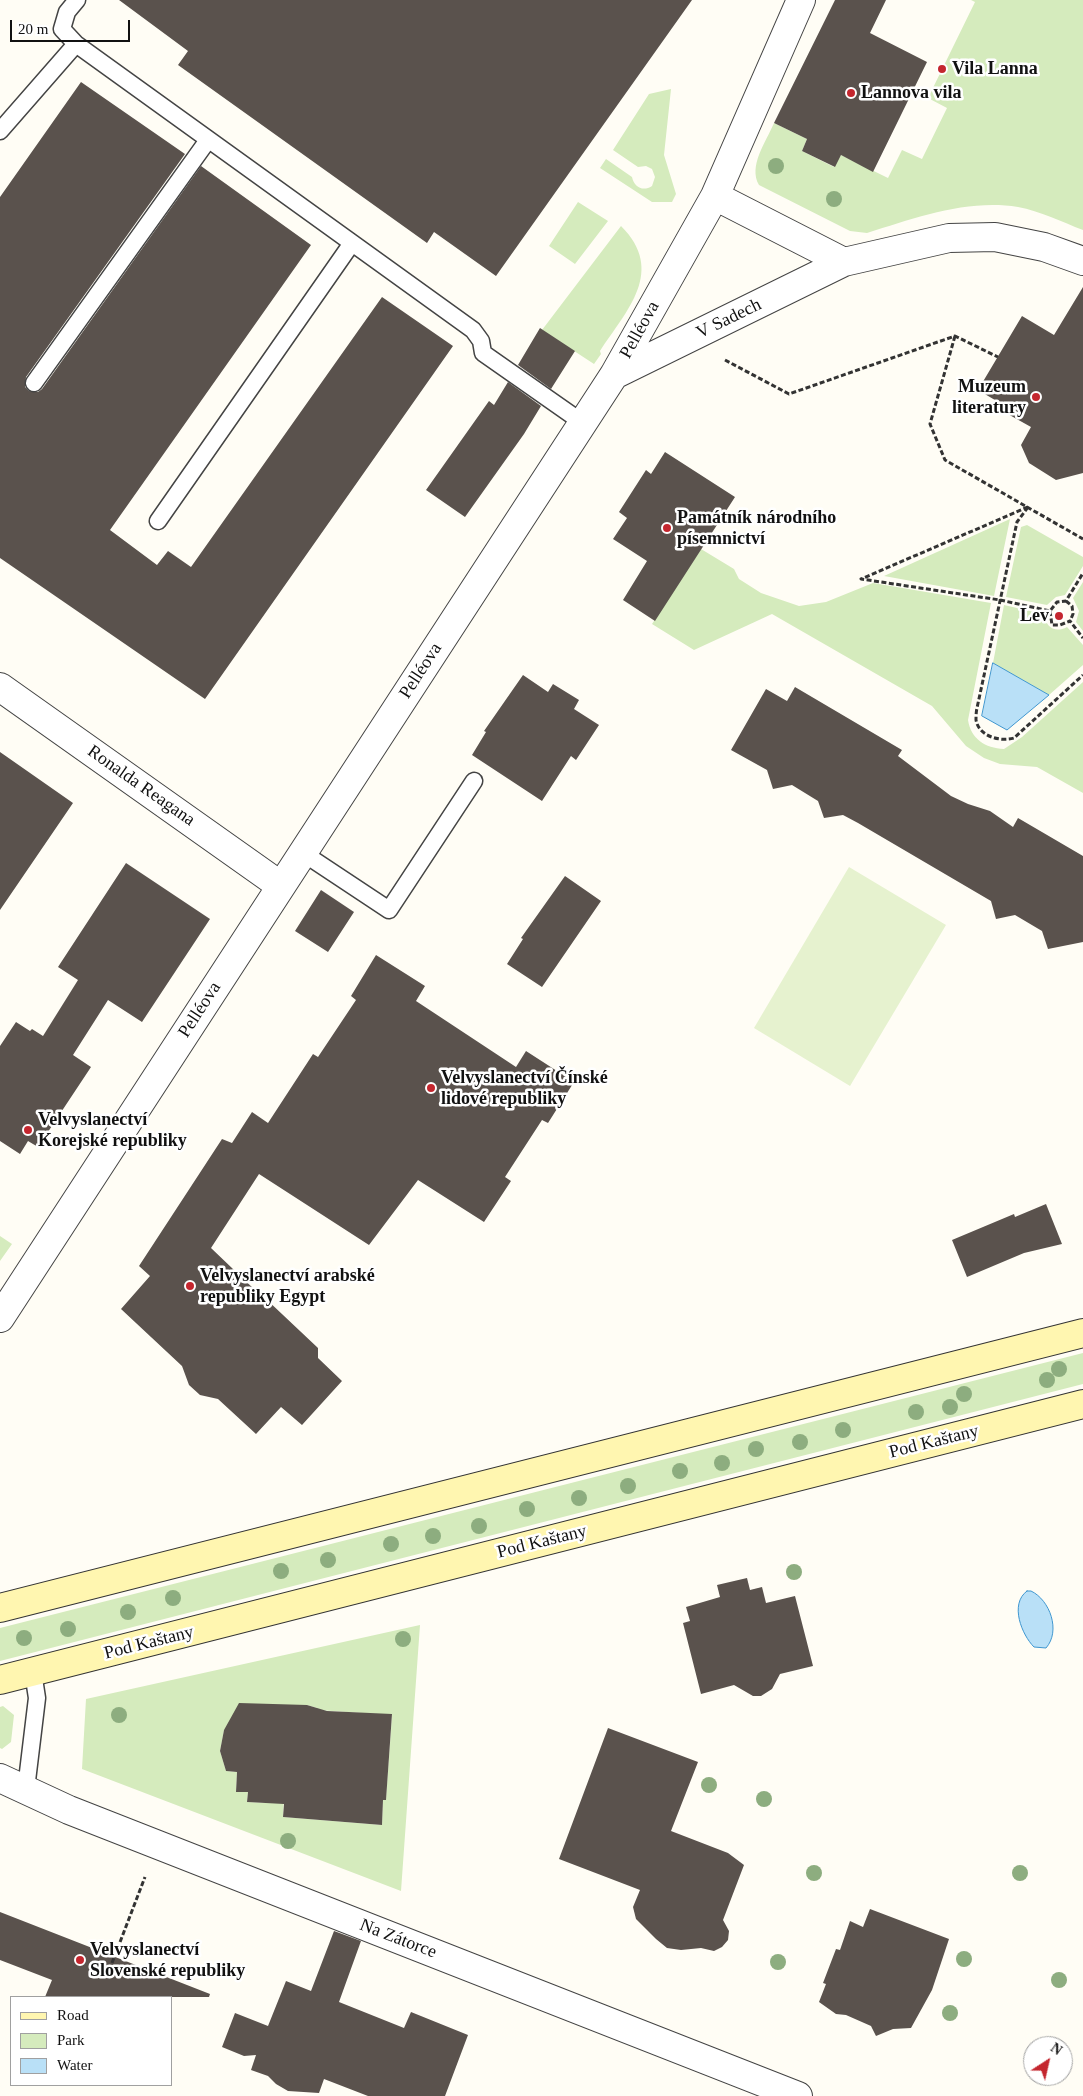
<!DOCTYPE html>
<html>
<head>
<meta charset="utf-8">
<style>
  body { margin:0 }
  #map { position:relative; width:1083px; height:2096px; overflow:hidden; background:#fffdf5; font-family:Georgia,serif }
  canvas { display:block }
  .legend { position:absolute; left:10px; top:1996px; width:162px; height:90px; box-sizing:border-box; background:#fff; border:1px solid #a0a0a0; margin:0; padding:6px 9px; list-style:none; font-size:15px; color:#111 }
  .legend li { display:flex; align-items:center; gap:10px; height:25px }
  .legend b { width:25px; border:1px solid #a0a0a0 }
  .north { position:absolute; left:1023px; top:2036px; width:50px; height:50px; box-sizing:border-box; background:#fff; border:1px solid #a0a0a0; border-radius:50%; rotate:35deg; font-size:14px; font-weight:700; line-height:20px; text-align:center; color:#111 }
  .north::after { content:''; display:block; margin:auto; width:18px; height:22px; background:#c4262e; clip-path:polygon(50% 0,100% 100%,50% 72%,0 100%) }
  .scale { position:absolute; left:10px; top:20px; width:120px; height:22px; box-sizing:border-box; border:2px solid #111; border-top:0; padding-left:6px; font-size:15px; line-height:18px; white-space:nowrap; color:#111; -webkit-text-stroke:4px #fff; paint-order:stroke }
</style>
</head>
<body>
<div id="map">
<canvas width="1083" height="2096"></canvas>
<ul class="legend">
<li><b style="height:6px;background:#fff6b0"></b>Road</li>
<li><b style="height:14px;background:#d5ebbd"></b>Park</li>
<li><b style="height:14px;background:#b9e0f7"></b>Water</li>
</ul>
<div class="north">N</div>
<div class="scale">20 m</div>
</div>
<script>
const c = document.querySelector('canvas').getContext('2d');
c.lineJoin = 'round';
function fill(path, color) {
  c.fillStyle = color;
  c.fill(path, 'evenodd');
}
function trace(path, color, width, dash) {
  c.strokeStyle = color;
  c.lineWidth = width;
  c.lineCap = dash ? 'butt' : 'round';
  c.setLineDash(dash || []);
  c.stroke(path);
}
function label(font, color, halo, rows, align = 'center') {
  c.font = font + ' Georgia,serif';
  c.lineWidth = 5;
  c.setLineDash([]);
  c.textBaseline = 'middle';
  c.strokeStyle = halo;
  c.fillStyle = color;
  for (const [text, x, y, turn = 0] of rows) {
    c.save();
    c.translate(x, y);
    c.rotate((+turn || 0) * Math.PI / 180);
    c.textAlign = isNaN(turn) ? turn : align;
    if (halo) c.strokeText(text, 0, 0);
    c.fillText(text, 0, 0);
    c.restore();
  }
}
fill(new Path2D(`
  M 971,0 L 1083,0 L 1083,230 C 1062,222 1040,211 1018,207 C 966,199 916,218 867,233 L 850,231 L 759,185 C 748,166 766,142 774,123 L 807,139 L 802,151 L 834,167 L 841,155 L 888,178 L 902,150 L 922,159 L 947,108 L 928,98 L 975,2 Z
  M 671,89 L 664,155 L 676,194 L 672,202 L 652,202 L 600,168 L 606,159 L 632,177 C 634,187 643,192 652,186 L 655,177 L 652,169 L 646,166 L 638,167 L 613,150 L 649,94 Z
  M 578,202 L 608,221 L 575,264 L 549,246 Z
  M 621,226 C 666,271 627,310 600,351 L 601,354 L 594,364 L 542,330 Z
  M 1010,519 L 994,596 L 884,576 Z
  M 1027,525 L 1083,557 L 1083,566 L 1065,595 L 1056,597 L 1047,605 L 1006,597 L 1021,527 Z
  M 701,549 L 734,569 L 739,579 L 761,593 L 799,606 L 826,602 L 873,583 L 991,603 L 968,720 C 971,739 985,748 1004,749 L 1022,737 L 1083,682 L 1083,793 L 1037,767 L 1000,764 L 984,758 L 966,746 L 932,706 L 772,614 L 694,650 L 652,624 Z
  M 1083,582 L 1083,631 L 1076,622 L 1079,611 L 1073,598 Z
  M 1004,605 L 1043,614 C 1046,626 1054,634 1067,627 L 1083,645 L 1083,665 L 1049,695 L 993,663 Z
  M 0,1236 L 12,1244 L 0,1261 Z
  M 1083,1353 L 1083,1384 L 0,1661 L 0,1628 Z
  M 420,1625 L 401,1891 L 82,1769 L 86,1699 ZM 281,1705 L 307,1705 L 317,1708 L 317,1710 L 392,1715 L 386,1799 L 383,1800 L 382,1825 L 283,1817 L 284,1793 L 266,1793 L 265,1803 L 247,1802 L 248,1792 L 236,1792 L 237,1772 L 226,1771 L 220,1751 L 224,1730 Z
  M 3,1706 L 14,1715 L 11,1742 L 2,1749 L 0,1748 L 0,1707 Z`), '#d5ebbd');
fill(new Path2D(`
  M 849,867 L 946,925 L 850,1086 L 754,1028 Z`), '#e6f2cf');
const water = new Path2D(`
  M 993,663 L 1049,695 L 1007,730 L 982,716 Z
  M 1027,1591 L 1031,1591 C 1050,1600 1061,1631 1046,1648 L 1034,1647 C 1022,1635 1009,1604 1027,1591 Z`);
fill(water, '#b9e0f7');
trace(water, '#3f96cf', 1);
fill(new Path2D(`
  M 119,0 L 692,0 L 496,276 L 434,232 L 427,243 L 178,65 L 188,51 Z
  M 835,0 L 886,0 L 870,33 L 927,62 L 873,172 L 841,155 L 835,167 L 802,151 L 807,139 L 774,123 Z
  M 81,82 L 185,154 L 26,377 L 25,387 L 29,391 L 38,392 L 42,389 L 201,166 L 311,245 L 110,530 L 157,565 L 168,551 L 191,567 L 382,297 L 453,346 L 205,699 L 0,558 L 0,197 Z
  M 1083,287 L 1083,473 L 1056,480 L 1029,463 L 1021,445 L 1031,427 L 997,408 L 1000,403 L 978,390 L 1022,316 L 1054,335 Z
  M 540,328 L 575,351 L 551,389 L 518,365 Z
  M 508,382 L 541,406 L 524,434 L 465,517 L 426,490 L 489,401 L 494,405 Z
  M 665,452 L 735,497 L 655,621 L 623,600 L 647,561 L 613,539 L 627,518 L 619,512 L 646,470 L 651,474 Z
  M 523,675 L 548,692 L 553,684 L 579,700 L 574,709 L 599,725 L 576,760 L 571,756 L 542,801 L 472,755 L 486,732 L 484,731 Z
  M 795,687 L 902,750 L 898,756 L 951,796 L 968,804 L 990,811 L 1013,827 L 1018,818 L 1083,856 L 1083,942 L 1048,949 L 1042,931 L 1015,915 L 996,919 L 991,901 L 858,823 L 843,815 L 824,818 L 818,801 L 792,785 L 773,789 L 767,770 L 731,750 L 766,689 L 787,701 Z
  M 0,752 L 73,803 L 0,910 Z
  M 126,863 L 210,919 L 142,1022 L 108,1000 L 73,1055 L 91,1067 L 38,1147 L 28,1141 L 20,1154 L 0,1141 L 0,1046 L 16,1022 L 30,1031 L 32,1029 L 43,1036 L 78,980 L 58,967 Z
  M 565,876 L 601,901 L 542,987 L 507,964 L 523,939 L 521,938 Z
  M 321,890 L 354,912 L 328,952 L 295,931 Z
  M 376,955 L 425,986 L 416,1001 L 516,1067 L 526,1051 L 574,1082 L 548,1123 L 542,1120 L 505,1177 L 511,1181 L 484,1222 L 418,1180 L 369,1245 L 259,1174 L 211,1248 L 255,1290 L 257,1289 L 265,1298 L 318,1348 L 318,1358 L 342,1381 L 302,1425 L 281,1407 L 256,1434 L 218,1399 L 200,1395 L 189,1385 L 182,1366 L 121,1309 L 150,1276 L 139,1266 L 222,1139 L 232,1143 L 252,1112 L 268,1123 L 313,1054 L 318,1057 L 356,1000 L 351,996 Z
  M 1046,1204 L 1062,1244 L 1024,1253 L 967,1277 L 952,1240 L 1014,1214 L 1015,1217 Z
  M 747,1578 L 750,1590 L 762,1587 L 766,1603 L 795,1596 L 813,1666 L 780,1674 L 772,1689 L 761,1696 L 753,1696 L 734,1685 L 701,1694 L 683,1623 L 690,1621 L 686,1607 L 720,1597 L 717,1585 Z
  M 239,1703 L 307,1705 L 327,1711 L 392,1714 L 386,1800 L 383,1800 L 382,1825 L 283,1817 L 284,1804 L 247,1802 L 248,1792 L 236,1792 L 237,1772 L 226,1771 L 220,1751 L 224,1730 Z
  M 608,1728 L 698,1762 L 671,1831 L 728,1853 L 744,1865 L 723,1920 L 729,1931 L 728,1940 L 722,1947 L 714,1951 L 701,1948 L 681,1950 L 667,1948 L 656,1939 L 636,1919 L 633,1907 L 640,1890 L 559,1859 Z
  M 870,1909 L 949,1939 L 932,1990 L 911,2028 L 893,2029 L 876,2036 L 871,2026 L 846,2015 L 836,2014 L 819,2002 L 826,1984 L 823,1983 L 836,1949 L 840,1950 L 850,1921 L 863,1927 Z
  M 0,1912 L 210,1994 L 209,1997 L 45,1997 L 52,1980 L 0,1960 Z
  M 334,1931 L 361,1941 L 339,2002 L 404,2028 L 411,2012 L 468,2035 L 445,2096 L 368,2096 L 324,2079 L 319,2093 L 288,2091 L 276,2084 L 268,2076 L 251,2070 L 256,2055 L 244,2056 L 222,2047 L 235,2013 L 268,2026 L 286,1981 L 311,1991 Z`), '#5a524d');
const service = new Path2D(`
  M 77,0 L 67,12 L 62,29 L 76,44 L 473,330 L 481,341 L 483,353 L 583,423
  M 0,131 L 76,44
  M 34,383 L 208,140
  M 158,521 L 352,243
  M 303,853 L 389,910 L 474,781
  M 26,1789 L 37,1698 L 33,1672`);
const minor = new Path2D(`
  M 715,196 L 844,262
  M 614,375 L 844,262 L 949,238 L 995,237 L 1044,247 L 1083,261
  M 0,687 L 281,886
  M 0,1318 L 614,375 L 715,196 L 801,0
  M 0,1778 L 69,1810 L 798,2096`);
const secondary = new Path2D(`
  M 0,1608 L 1083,1333
  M 0,1680 L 1083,1404`);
trace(service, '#444', 19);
trace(minor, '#444', 30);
trace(secondary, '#333', 30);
trace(new Path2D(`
  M 955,336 L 930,424 L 945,460 L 1083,539
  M 725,360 L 789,394 L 955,336 L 998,357
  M 1028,507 L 861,579 L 1000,600 L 1050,611 L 1057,602 L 1066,601 L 1083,573
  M 1028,507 L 1017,522 L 977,708 C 976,712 976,717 976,720 C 979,737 1001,742 1014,738 L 1083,675
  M 1066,601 L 1072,606 L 1073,614 L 1070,621
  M 1050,611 L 1052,625 L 1060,625 L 1070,621 L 1083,638
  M 112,1963 L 145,1877`), '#333', 3, [5, 2.5]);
trace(service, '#fff', 16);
trace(minor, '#fff', 28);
trace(secondary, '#fff6b0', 28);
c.fillStyle = '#8dad7f';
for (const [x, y] of [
  [776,166],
  [834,199],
  [1059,1369],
  [1047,1380],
  [964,1394],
  [950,1407],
  [916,1412],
  [843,1430],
  [800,1442],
  [756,1449],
  [722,1463],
  [680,1471],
  [628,1486],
  [579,1498],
  [527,1509],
  [479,1526],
  [433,1536],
  [391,1544],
  [328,1560],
  [281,1571],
  [794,1572],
  [173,1598],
  [128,1612],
  [68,1629],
  [24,1638],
  [403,1639],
  [119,1715],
  [709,1785],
  [764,1799],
  [288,1841],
  [814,1873],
  [1020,1873],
  [964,1959],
  [778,1962],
  [1059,1980],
  [950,2013]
]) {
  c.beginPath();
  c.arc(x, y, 8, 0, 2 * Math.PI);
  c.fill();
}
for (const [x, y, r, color] of [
  [942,69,5,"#c4262e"],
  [851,93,5,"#c4262e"],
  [1036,397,5,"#c4262e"],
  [667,528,5,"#c4262e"],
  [1059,616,5,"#c4262e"],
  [431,1088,5,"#c4262e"],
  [28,1130,5,"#c4262e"],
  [190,1286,5,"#c4262e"],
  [80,1960,5,"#c4262e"]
]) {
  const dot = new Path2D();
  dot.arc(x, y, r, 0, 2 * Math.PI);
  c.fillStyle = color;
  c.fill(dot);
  trace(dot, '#fff', 2);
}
label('bold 18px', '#111', '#fff', [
  ["Vila Lanna",952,69],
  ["Lannova vila",861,93],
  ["Muzeum",1026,387,"right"],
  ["literatury",1026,408,"right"],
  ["Památník národního",677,518],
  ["písemnictví",677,539],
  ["Lev",1049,616,"right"],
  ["Velvyslanectví Čínské",441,1078],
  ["lidové republiky",441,1099],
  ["Velvyslanectví",38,1120],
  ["Korejské republiky",38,1141],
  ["Velvyslanectví arabské",200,1276],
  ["republiky Egypt",200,1297],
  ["Velvyslanectví",90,1950],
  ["Slovenské republiky",90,1971]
], 'left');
label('18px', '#111', '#fff', [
  ["V Sadech",729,319,-26],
  ["Pelléova",640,330,-61],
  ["Pelléova",421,671,-57],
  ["Ronalda Reagana",141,786,35],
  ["Pelléova",200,1010,-57],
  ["Pod Kaštany",934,1442,-14],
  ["Pod Kaštany",542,1542,-14],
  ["Pod Kaštany",149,1643,-14],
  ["Na Zátorce",398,1939,21]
]);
</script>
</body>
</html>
